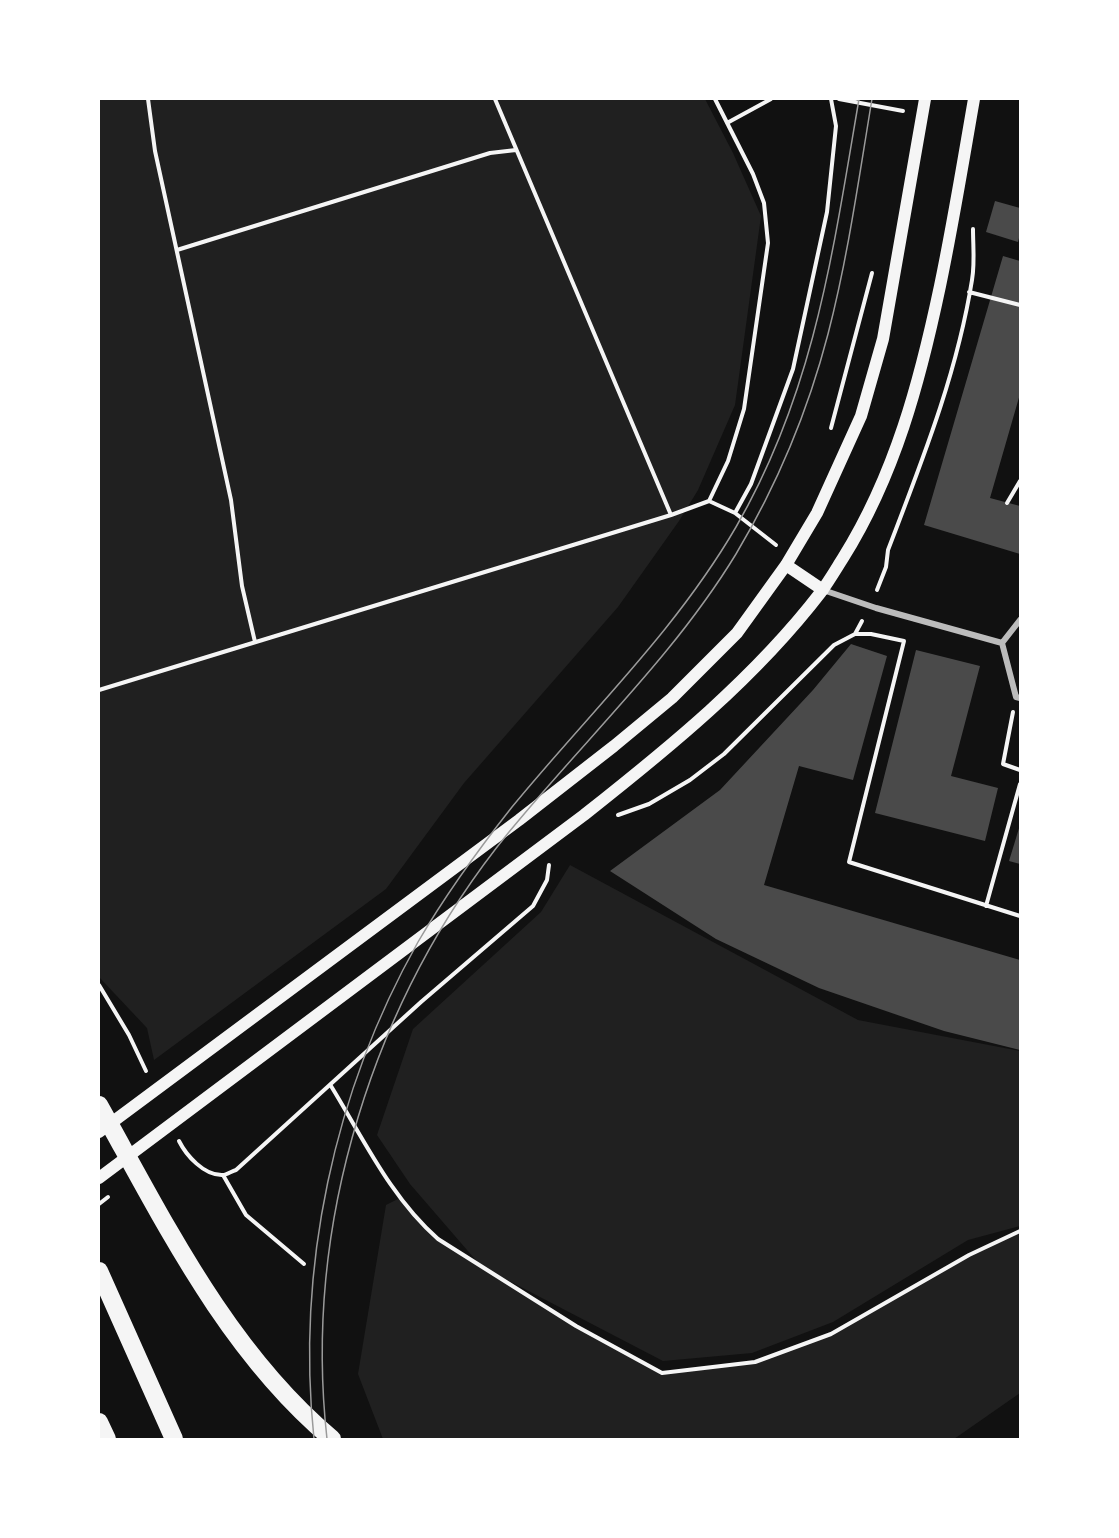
<!DOCTYPE html>
<html>
<head>
<meta charset="utf-8">
<style>
  body { margin:0 }
  #map { position:relative; width:1119px; height:1538px; overflow:hidden; background:#111; font-family:"Zilla Slab",serif }
  canvas { display:block }
  .frame { position:absolute; inset:0; border:100px solid #fff; pointer-events:none }
</style>
</head>
<body>
<div id="map">
<canvas width="1119" height="1538"></canvas>
<div class="frame"></div>
</div>
<script>
const c = document.querySelector('canvas').getContext('2d');
c.lineJoin = 'round';
function fill(path, color) {
  c.fillStyle = color;
  c.fill(path, 'evenodd');
}
function trace(path, color, width, dash) {
  c.strokeStyle = color;
  c.lineWidth = width;
  c.lineCap = dash ? 'butt' : 'round';
  c.setLineDash(dash || []);
  c.stroke(path);
}
fill(new Path2D(`
  M 99,99 L 705,99 L 733,153 L 761,216 L 735,405 L 698,490 L 679,521 L 618,607 L 464,783 L 386,889 L 154,1060 L 147,1028 L 99,977 Z
  M 570,865 L 858,1020 L 1020,1051 L 1020,1226 L 968,1240 L 833,1322 L 752,1353 L 663,1361 L 492,1272 L 576,1326 L 662,1373 L 755,1362 L 831,1334 L 969,1255 L 1013,1233 L 1020,1234 L 1020,1393 L 954,1439 L 383,1439 L 358,1374 L 386,1205 L 400,1198 L 438,1239 L 480,1265 L 410,1184 L 377,1135 L 413,1029 L 541,912 Z`), '#202020');
fill(new Path2D(`
  M 995,201 L 1020,208 L 1020,234 L 1018,242 L 986,232 Z
  M 1003,256 L 1020,261 L 1020,394 L 990,498 L 1020,506 L 1020,554 L 924,525 Z
  M 851,644 L 887,656 L 853,780 L 799,766 L 764,885 L 1020,960 L 1020,1050 L 944,1031 L 819,988 L 716,939 L 610,871 L 720,790 L 813,690 Z
  M 916,650 L 980,666 L 951,776 L 998,788 L 985,841 L 875,813 Z
  M 1020,825 L 1020,864 L 1009,861 Z`), '#4a4a4a');
trace(new Path2D(`
  M 148,99 L 155,151 L 231,500 L 242,586 L 255,642
  M 495,99 L 671,515
  M 839,99 L 903,111
  M 727,123 L 771,99
  M 177,250 L 490,153 L 516,150
  M 969,292 L 1020,305
  M 831,428 L 872,273
  M 709,501 L 728,461 L 744,409 L 768,243 L 764,203 L 753,174 L 715,99
  M 1007,503 L 1020,481
  M 735,513 L 751,484 L 793,369 L 827,212 L 836,126 L 831,99
  M 877,590 L 886,567 L 888,550 C 922,461 957,374 972,280 C 975,263 973,246 973,229
  M 855,634 L 862,621
  M 99,690 L 671,515 L 709,501 L 735,513 L 776,545
  M 1013,712 L 1003,764 L 1020,770
  M 618,815 L 649,804 L 690,780 L 724,754 L 834,645 L 855,634 L 871,634 L 904,641 L 849,862 L 1020,916
  M 986,906 L 1020,784
  M 99,985 L 129,1035 L 146,1071
  M 331,1086 C 363,1138 391,1198 438,1239 L 576,1326 L 662,1373 L 755,1362 L 831,1334 L 969,1255 L 1020,1231
  M 179,1141 C 186,1155 204,1176 223,1175 C 226,1175 232,1171 236,1170 L 421,1002 L 533,906 L 547,880 L 549,865
  M 223,1175 L 246,1215 L 304,1264
  M 99,1204 L 108,1197`), '#f5f5f5', 4);
trace(new Path2D(`
  M 823,590 L 876,608 L 1002,643
  M 1002,643 L 1016,697 L 1020,698
  M 1002,643 L 1020,620`), '#bcbcbc', 6);
trace(new Path2D(`
  M 786,565 L 823,590
  M 99,1132 L 519,820 L 614,746 L 672,698 L 737,633 L 786,565 L 817,513 L 861,416 L 883,339 L 925,99
  M 99,1178 L 584,815 C 669,748 755,678 821,592 C 829,581 836,569 843,558 C 895,475 920,381 940,286 C 953,224 963,162 974,99`), '#f5f5f5', 12);
trace(new Path2D(`
  M 99,1105 C 165,1223 227,1351 332,1439
  M 99,1271 L 174,1439
  M 99,1422 L 107,1439`), '#f5f5f5', 18);
trace(new Path2D(`
  M 314,1439 C 296,1268 334,1091 418,942 C 446,894 478,850 512,807 C 588,714 675,632 736,527 C 815,390 833,251 859,99
  M 327,1439 C 303,1224 373,999 509,832 C 585,739 674,656 736,554 C 777,485 808,411 828,334 C 848,257 859,177 872,99`), '#9a9a9a', 1.5);
</script>
</body>
</html>
